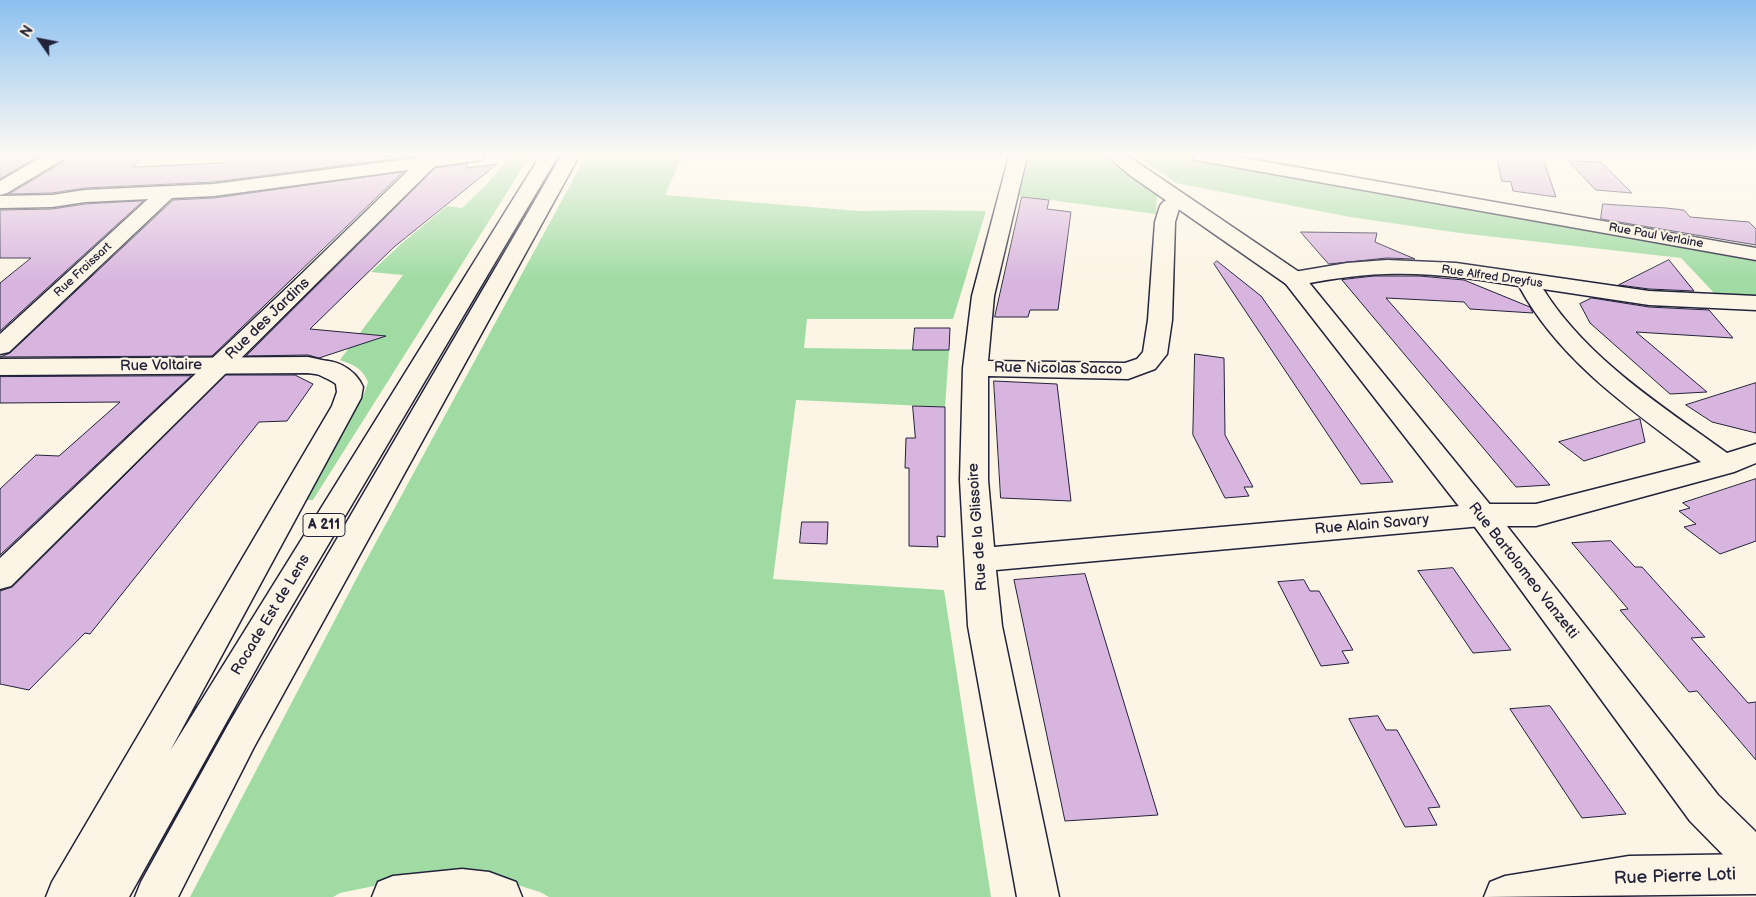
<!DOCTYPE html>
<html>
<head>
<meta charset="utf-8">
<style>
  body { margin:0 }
  #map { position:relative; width:1756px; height:897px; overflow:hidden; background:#fcf5e5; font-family:"Balsamiq Sans",sans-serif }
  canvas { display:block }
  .north { position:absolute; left:15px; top:15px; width:50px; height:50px; -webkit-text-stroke:4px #fcf5e5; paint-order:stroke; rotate:303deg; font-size:14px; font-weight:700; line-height:20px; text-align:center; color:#22223b }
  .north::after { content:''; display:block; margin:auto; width:18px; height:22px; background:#22223b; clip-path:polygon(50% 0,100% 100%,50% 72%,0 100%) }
</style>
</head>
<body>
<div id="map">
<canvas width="1756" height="897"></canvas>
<div class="north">N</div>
</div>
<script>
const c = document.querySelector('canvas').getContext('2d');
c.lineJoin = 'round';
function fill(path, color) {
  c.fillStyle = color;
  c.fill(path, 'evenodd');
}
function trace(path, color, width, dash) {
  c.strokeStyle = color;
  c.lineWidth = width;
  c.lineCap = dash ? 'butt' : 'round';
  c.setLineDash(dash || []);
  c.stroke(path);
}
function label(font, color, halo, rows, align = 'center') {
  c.font = font + ' "Balsamiq Sans",sans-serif';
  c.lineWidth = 4.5;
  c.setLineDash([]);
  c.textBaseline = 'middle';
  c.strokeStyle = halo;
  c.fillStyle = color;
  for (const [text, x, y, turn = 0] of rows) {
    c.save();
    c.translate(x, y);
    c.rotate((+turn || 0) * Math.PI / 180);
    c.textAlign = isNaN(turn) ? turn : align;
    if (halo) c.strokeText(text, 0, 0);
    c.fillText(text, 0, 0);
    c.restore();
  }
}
fill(new Path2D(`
  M 530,156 L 313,500 L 305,500 L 364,394 L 368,382 C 362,368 354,365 340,360 L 403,275 L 371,272 L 401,244 L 447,206 L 462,208 L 486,185 L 507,160 Z
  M 586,156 L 683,156 L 665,195 L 859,211 L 920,210 L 986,211 L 953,319 L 807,319 L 804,348 L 949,350 L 945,407 L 796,400 L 773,579 L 944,590 L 991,897 L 549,897 L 540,892 L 485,875 L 413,878 L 340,893 L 333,897 L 190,897 L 362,568 Z
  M 1029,156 L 1103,156 L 1157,196 L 1156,214 L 1019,196 Z
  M 1137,156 L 1188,156 L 1756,258 L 1756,296 L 1717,296 L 1681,258 L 1460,233 L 1350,217 L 1176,183 Z`), '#9fdba2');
const building = new Path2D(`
  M 0,156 L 39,156 L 0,179 Z
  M 67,156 L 145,156 L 133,167 L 224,163 L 226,156 L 417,156 L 214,182 L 85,188 L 52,193 L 9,194 L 63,162 Z
  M 1497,156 L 1542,156 L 1556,197 L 1513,191 L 1511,182 L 1502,181 Z
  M 1569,161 L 1601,162 L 1632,193 L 1596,190 Z
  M 467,164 L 467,168 L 497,164 L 394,247 L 310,329 L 386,336 L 319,358 L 308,355 L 246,356 L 435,168 Z
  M 403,172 L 212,356 L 0,357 L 10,353 L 173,200 L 214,198 Z
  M 1022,197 L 1049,200 L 1047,209 L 1071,212 L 1058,310 L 1030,310 L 1028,317 L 995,317 Z
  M 143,201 L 0,331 L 0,283 L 31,258 L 0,258 L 0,210 L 52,209 L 85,204 Z
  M 1603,204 L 1666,208 L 1684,210 L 1690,217 L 1749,222 L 1756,229 L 1756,245 L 1601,219 Z
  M 1301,232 L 1377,233 L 1375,242 L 1415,259 L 1387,258 L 1329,264 Z
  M 1669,260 L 1694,291 L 1649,289 L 1619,285 Z
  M 1217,261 L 1261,296 L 1393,482 L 1361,484 L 1214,264 Z
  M 1374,276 L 1419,276 L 1464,280 L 1530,307 L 1533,313 L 1470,309 L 1464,302 L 1386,298 L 1550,485 L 1516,487 L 1342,280 Z
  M 1592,298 L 1649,307 L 1709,310 L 1733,338 L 1636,332 L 1707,392 L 1670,394 L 1590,323 L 1580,304 Z
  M 915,328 L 950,328 L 949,350 L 913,350 Z
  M 1195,354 L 1224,358 L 1225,435 L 1253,487 L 1244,487 L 1249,496 L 1225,498 L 1193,435 Z
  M 226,375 L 295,375 L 313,384 L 287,421 L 259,422 L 90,634 L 85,633 L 29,690 L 0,684 L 0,591 L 12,587 Z
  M 191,376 L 0,555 L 0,489 L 36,455 L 59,456 L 120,402 L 0,403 L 0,377 Z
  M 994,381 L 1057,384 L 1071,501 L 1001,498 Z
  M 1756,383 L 1756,433 L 1712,422 L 1686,405 Z
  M 913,406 L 945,407 L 945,537 L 937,536 L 938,547 L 909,546 L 909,468 L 905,468 L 906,438 L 915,438 Z
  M 1640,419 L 1645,442 L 1584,461 L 1559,442 Z
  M 1756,479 L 1756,541 L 1720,554 L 1684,527 L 1696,524 L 1679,511 L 1690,508 L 1683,503 Z
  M 802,522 L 828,522 L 827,544 L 800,543 Z
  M 1611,541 L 1635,567 L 1642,567 L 1705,637 L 1691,638 L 1748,703 L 1756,702 L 1756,760 L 1697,691 L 1689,692 L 1620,610 L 1628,609 L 1572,543 Z
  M 1453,568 L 1481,608 L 1511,650 L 1473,653 L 1418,571 Z
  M 1085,574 L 1158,815 L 1065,821 L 1014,580 Z
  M 1304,580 L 1310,591 L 1319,591 L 1353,650 L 1342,651 L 1349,663 L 1321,666 L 1278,582 Z
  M 1550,706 L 1612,794 L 1626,814 L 1582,818 L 1510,709 Z
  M 1378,716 L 1386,730 L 1397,730 L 1440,807 L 1428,808 L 1437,825 L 1405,827 L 1349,719 Z`);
fill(building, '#d8b5df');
trace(building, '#22223b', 1);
const minor = new Path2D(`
  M 1009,156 L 1027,156 L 994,296 L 988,361 L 1125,363 L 1137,359 L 1143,352 L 1148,320 L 1155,222 L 1160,206 L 1163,202 L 1173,197 L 1180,195 L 1187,197 L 1190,201 L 1187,205 L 1179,209 L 1175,222 L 1172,320 L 1167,354 L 1155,369 L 1128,379 L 988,376 L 988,480 L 994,547 L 1482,504 L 1536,504 L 1701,462 C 1634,412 1559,361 1519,286 C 1475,279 1430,272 1385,274 C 1354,275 1324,280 1294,286 L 1286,284 L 1283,279 L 1286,274 L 1294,272 L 1347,263 L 1387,260 L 1456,263 L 1649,291 L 1756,296 L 1756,310 L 1649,305 L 1543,289 C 1587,359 1662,406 1727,453 L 1756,444 L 1756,463 L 1734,472 L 1536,526 L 1482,526 L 996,570 L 1002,626 L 1059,897 L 1017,897 L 968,626 L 960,480 L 963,368 L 972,296 Z
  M 427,157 L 434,159 L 436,163 L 434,167 L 11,586 L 0,589 L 0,558 L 291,284 L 420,159 Z
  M 166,187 L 173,189 L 176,193 L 173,197 L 9,352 L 0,354 L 0,334 L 159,189 Z
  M 1756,854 L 1756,894 L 1484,897 L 1490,882 L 1505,876 L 1629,856 Z`);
const tertiary = new Path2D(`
  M 1107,156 L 1128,156 L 1302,274 L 1492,507 L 1718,795 L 1756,832 L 1756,880 L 1742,874 L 1690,821 L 1472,523 L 1286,284 L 1131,176 Z
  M 1192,156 L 1233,156 L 1756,248 L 1756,260 L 1201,161 L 1195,160 Z
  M 308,357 L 331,362 L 334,367 L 331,372 L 322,375 L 308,373 L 0,375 L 0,359 Z`);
const secondary = new Path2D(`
  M 43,156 L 65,156 L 62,160 L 7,193 L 0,195 L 0,181 Z
  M 432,156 L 484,156 L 481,160 L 475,161 L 214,196 L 85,202 L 52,207 L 0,208 L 0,196 L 52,195 L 85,190 L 214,184 Z`);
const motorway = new Path2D(`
  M 540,156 L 558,156 L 280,626 L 129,897 L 46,897 L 52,882 L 332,406 L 337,392 L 336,384 C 328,377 315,376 310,367 L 313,362 C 333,357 355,368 363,387 L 361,398 L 170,751 Z
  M 561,156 L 579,156 L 254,747 L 178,897 L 135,897 L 141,882 L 228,725 Z
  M 462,869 L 489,872 L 516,882 L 522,897 L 372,897 L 378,882 L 393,876 Z`);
trace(minor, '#22223b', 3);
trace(tertiary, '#22223b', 3);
trace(secondary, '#22223b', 3);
trace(motorway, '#22223b', 3);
fill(minor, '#fcf5e5');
fill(tertiary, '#fcf5e5');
fill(secondary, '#fcf5e5');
fill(motorway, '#fcf5e5');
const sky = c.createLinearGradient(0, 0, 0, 282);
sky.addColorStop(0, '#8bc0f0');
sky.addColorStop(0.55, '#fefaf3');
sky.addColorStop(1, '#fefaf300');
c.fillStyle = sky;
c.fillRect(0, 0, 1756, 282);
label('12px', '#22223b', '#fcf5e5', [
  ["Rue Paul Verlaine",1656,236,10],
  ["Rue Froissart",83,270,-43],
  ["Rue Alfred Dreyfus",1492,277,8]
]);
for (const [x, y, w] of [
  [324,525,42]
]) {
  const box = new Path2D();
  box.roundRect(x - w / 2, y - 11.5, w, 23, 4);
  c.fillStyle = '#fcf5e5';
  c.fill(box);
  trace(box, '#22223b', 1);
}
label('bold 14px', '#22223b', null, [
  ["A 211",324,525]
]);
label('15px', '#22223b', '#fcf5e5', [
  ["Rue des Jardins",268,319,-44],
  ["Rue Voltaire",161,366,-1],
  ["Rue Nicolas Sacco",1058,369,1],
  ["Rue Alain Savary",1372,525,-5],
  ["Rue de la Glissoire",978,527,-94],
  ["Rue Bartolomeo Vanzetti",1523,571,52],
  ["Rocade Est de Lens",271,615,-59]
]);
label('18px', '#22223b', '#fcf5e5', [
  ["Rue Pierre Loti",1675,877,-2]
]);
</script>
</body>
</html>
